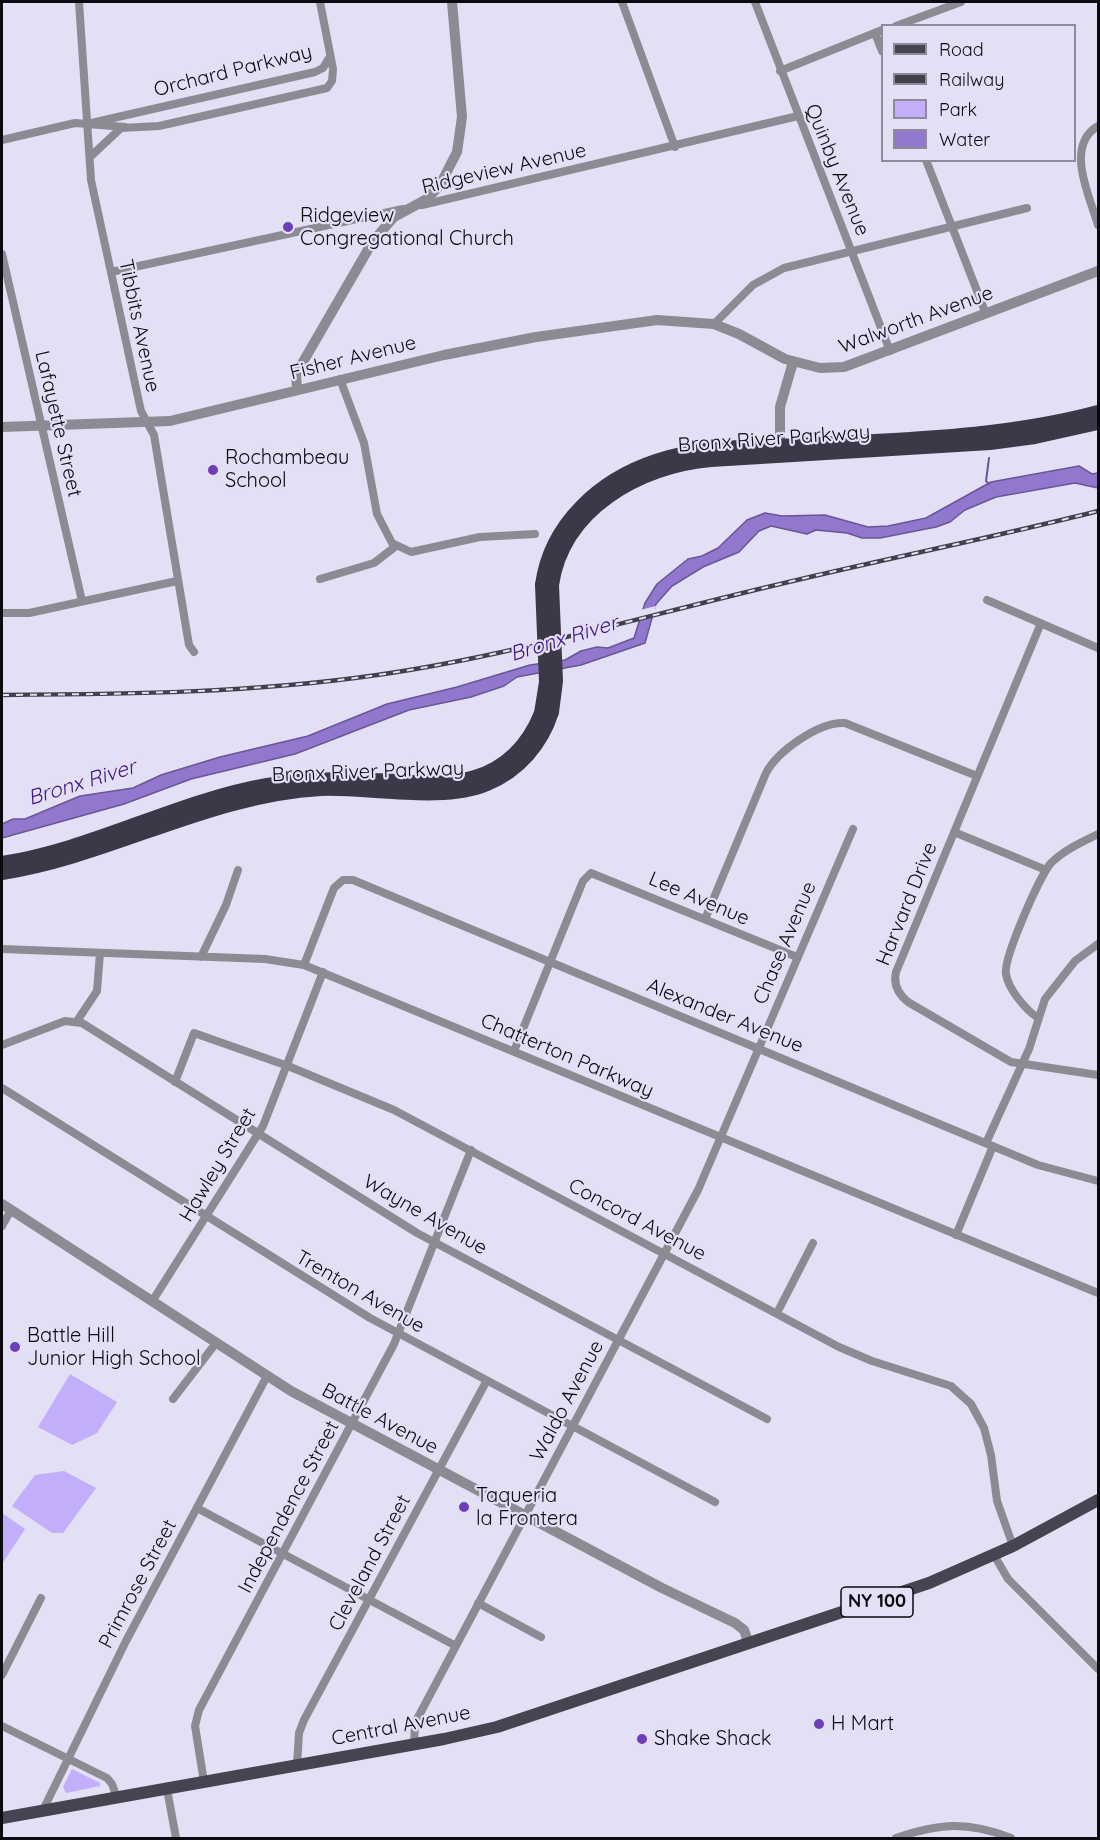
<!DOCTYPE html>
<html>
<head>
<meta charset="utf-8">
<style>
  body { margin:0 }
  #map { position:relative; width:1100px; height:1840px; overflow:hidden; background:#e3dff4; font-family:Quicksand,sans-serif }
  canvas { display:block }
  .frame { position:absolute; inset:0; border:3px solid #0c0a11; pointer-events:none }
  .legend { position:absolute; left:881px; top:24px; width:195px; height:138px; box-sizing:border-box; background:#e3dff4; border:2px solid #8d8a99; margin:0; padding:8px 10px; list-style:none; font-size:18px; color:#0c0a11 }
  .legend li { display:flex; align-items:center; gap:12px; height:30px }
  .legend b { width:30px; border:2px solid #8d8a99 }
</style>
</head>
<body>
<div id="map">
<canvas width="1100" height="1840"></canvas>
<div class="frame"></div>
<ul class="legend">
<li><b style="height:8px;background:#474452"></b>Road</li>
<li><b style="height:8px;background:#42404a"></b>Railway</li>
<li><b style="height:16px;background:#c2aefa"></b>Park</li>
<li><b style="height:16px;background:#9177ce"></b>Water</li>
</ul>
</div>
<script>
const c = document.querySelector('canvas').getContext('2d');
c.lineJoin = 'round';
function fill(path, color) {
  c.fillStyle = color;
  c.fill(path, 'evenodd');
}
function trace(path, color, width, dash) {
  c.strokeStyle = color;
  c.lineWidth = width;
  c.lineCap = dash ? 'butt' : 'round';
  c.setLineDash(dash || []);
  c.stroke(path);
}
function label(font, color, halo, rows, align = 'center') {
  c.font = font + ' Quicksand,sans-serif';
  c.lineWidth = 4.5;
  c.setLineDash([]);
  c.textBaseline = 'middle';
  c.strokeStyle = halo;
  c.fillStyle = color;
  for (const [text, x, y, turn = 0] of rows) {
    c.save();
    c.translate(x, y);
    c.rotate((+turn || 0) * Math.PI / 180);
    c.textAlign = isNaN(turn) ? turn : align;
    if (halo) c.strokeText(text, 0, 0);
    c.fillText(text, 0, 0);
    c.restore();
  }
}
fill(new Path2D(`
  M 70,1374 L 117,1402 L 97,1433 L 72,1445 L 38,1427 Z
  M 64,1471 L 96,1488 L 63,1533 L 52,1533 L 12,1506 L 35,1475 Z
  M 2,1513 L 25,1529 L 2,1564 Z
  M 72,1769 L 100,1783 L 100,1786 L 66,1793 L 63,1787 Z`), '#c2aefa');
const water = new Path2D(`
  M 1079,466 L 1092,474 L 1098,473 L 1098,488 L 1075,483 L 996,497 L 965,510 L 950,522 L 936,527 L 880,538 L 862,538 L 847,533 L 816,530 L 807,534 L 771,526 L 759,531 L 739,552 L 703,567 L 672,586 L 656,604 L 645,643 L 581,665 L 517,677 L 504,686 L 471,697 L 409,710 L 295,754 L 191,779 L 124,804 L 2,838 L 2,824 L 13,819 L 25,819 L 80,796 L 133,788 L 161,775 L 220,757 L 308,736 L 387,704 L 457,687 L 530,665 L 565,660 L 581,651 L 597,647 L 608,648 L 634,638 L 645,603 L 657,584 L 688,559 L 702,556 L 718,548 L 747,520 L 765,513 L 782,516 L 825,515 L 868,527 L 888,526 L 926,518 L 991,482 Z`);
fill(water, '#9177ce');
trace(water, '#695695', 1.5);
fill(new Path2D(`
  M 656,606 L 654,617 L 638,621 L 640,610 Z`), '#e3dff4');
trace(new Path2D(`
  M 989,484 L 986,481 L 989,458`), '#695695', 2);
trace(new Path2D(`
  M 79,2 L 91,180 L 141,411 L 154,435 L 189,645 L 194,652
  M 622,2 L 675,147
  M 755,2 L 890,351
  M 896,26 L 961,2
  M 875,33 L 882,51
  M 780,71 L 882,30
  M 87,124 L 315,72 L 323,68 L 329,58
  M 1098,126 C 1064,146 1090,197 1098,225
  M 2,140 L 75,123 L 125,127
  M 90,157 L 121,128 L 159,126 L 327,88 L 332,81 L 333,69 L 320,2
  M 926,160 L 986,314
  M 422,205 L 798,116
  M 2,254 L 82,601
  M 111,272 L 403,209
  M 714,324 L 753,285 L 784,268 L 1027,208
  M 340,379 L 364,443 L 377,514 L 392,543 L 411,552 L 480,537 L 535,534
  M 320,579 L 374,563 L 396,546
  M 987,600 L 1098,648
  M 2,613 L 29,613 L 177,581
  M 1041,623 L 896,972 C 893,985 898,994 908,1002 L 1011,1062 L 1098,1075
  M 954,832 L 1046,870
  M 705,919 L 766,773 C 777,752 819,721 845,723 L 977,776
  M 2,949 L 265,959 L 304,965 L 1098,1293
  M 201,957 L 226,905 L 238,870
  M 304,965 L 334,888 L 343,880 L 353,880 L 1038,1165 L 1098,1181
  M 1038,1018 C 1026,1010 1008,989 1006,974 C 1003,959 1040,875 1051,863 C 1064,850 1082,842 1098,834
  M 77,1021 L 97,991 L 100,953
  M 2,1045 L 65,1021 L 82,1023 L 417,1233 L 767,1419
  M 514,1051 L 583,881 L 591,873 L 797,957
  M 175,1082 L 194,1033 L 288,1066 L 394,1110 L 839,1347 L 872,1361 L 951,1386 L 971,1404 L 984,1428 L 991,1455 L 997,1501 L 1013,1546
  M 2,1088 L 370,1318 L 715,1502
  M 986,1143 L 1029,1049 L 1045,999 L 1075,961 L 1098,944
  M 2,1226 L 11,1210
  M 956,1235 L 993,1146
  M 153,1300 L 263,1126 L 323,972
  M 777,1313 L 813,1243
  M 173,1399 L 216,1343
  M 197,1508 L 456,1646
  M 994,1555 L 1008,1579 L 1098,1669
  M 478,1603 L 541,1637
  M 2,1675 L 41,1598
  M 2,1726 L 107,1778 L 112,1784 L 117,1798
  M 414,1744 L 415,1723 L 698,1190 L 853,829
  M 297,1765 L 299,1733 L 304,1720 L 486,1382
  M 204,1782 L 195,1726 L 199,1710 L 394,1344 L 471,1150
  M 167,1789 L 176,1838
  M 43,1810 L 126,1641 L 267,1376
  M 896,1838 C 939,1823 968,1821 1011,1838`), '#8c8a93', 8);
trace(new Path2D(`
  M 297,390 L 296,374 L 373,241 L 394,217 L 427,199 L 440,185 L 457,152 L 462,117 L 452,2
  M 2,427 L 170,421 L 444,355 L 536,337 L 657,320 L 714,324 L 739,334 L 785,359 L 820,368 L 844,367 L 1098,271
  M 780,446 L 780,407 L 793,362
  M 2,1204 L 291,1391 L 662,1588 L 735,1623 L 744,1630 L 749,1644`), '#8c8a93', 10);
trace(new Path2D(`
  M 2,1818 L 444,1739 L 497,1727 L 929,1583 L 1013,1546 L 1098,1500`), '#474452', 12);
trace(new Path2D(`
  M 542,585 C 550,524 599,480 656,461 C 701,445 753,447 800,445 C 900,439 1001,438 1098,412
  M 552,585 C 563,509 640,466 711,460 L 990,443 L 1035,437 L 1098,423
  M 2,863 C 93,849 176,801 267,785 C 303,779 340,778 376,780 C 408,781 444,787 475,777 C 507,767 529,743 541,713
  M 2,873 C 111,856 209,795 321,789 C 370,787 443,803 487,784 C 519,771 542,744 552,712`), '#3c3847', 14);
const rail = new Path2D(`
  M 2,695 C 127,694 252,693 377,675 C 511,656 644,616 776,585 C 883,559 992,538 1098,511`);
trace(rail, '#42404a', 4.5);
trace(rail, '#e3dff4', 2, [7]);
trace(new Path2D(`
  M 552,712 L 556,681 L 552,585
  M 541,713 L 546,682 L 542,585`), '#3c3847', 14);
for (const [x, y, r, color] of [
  [288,227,6,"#6c3fb7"],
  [213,470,6,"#6c3fb7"],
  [15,1347,6,"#6c3fb7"],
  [464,1507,6,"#6c3fb7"],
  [819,1724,6,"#6c3fb7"],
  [642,1739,6,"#6c3fb7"]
]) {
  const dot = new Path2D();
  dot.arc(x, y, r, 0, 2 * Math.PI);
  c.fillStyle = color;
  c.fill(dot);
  trace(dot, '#e3dff4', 2);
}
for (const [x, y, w] of [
  [877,1602,72]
]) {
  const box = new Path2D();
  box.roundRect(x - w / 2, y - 15, w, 30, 4.5);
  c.fillStyle = '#e3dff4';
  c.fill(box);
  trace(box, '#0c0a11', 1.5);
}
label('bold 18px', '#0c0a11', null, [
  ["NY 100",877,1602]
]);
label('20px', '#0c0a11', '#e3dff4', [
  ["Orchard Parkway",233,71,-14],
  ["Ridgeview Avenue",504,169,-13],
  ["Quinby Avenue",837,170,68],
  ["Walworth Avenue",916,320,-20],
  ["Tibbits Avenue",139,326,78],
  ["Fisher Avenue",353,358,-14],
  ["Lafayette Street",58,424,77],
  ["Bronx River Parkway",774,439,-4],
  ["Bronx River Parkway",368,772,-2],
  ["Lee Avenue",699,899,23],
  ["Harvard Drive",907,904,-68],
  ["Chase Avenue",785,943,-67],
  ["Alexander Avenue",725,1016,22],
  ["Chatterton Parkway",567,1056,23],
  ["Hawley Street",218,1165,-59],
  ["Wayne Avenue",425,1215,30],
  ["Concord Avenue",637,1220,28],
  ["Trenton Avenue",360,1292,30],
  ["Waldo Avenue",567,1401,-62],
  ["Battle Avenue",380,1419,28],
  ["Independence Street",289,1507,-62],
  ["Cleveland Street",370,1563,-62],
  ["Primrose Street",138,1584,-62],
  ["Central Avenue",401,1726,-11]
]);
label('20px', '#0c0a11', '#e3dff4', [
  ["Ridgeview",300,216],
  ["Congregational Church",300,239],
  ["Rochambeau",225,458],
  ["School",225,481],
  ["Battle Hill",27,1336],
  ["Junior High School",27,1359],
  ["Taqueria",476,1496],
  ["la Frontera",476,1519],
  ["H Mart",831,1724],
  ["Shake Shack",654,1739]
], 'left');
label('italic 21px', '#441780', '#e3dff4', [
  ["Bronx River",564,639,-17],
  ["Bronx River",82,783,-17]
]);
</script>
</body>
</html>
